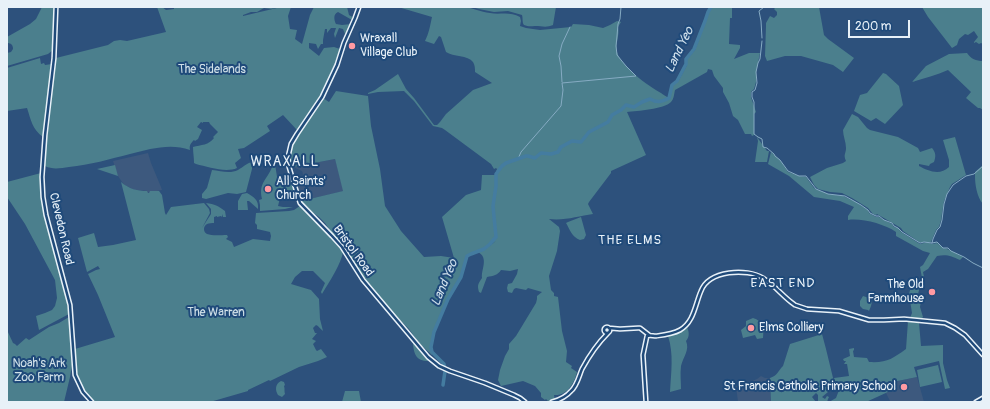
<!DOCTYPE html>
<html>
<head>
<meta charset="utf-8">
<style>
  body { margin:0 }
  #map { position:relative; width:990px; height:409px; overflow:hidden; background:#2d517c; font-family:Pangolin,sans-serif }
  canvas { display:block }
  .frame { position:absolute; inset:0; border:8px solid #e8f1f8; pointer-events:none }
  .scale { position:absolute; left:848px; top:20px; width:62px; height:18px; box-sizing:border-box; border:2px solid #e8f1f8; border-top:0; padding-left:5px; font-size:12px; line-height:14px; white-space:nowrap; color:#e8f1f8; -webkit-text-stroke:3px #1f4a7a; paint-order:stroke }
</style>
</head>
<body>
<div id="map">
<canvas width="990" height="409"></canvas>
<div class="frame"></div>
<div class="scale">200 m</div>
</div>
<script>
const c = document.querySelector('canvas').getContext('2d');
c.lineJoin = 'round';
function fill(path, color) {
  c.fillStyle = color;
  c.fill(path, 'evenodd');
}
function trace(path, color, width, dash) {
  c.strokeStyle = color;
  c.lineWidth = width;
  c.lineCap = dash ? 'butt' : 'round';
  c.setLineDash(dash || []);
  c.stroke(path);
}
function label(font, color, halo, rows, align = 'center') {
  c.font = font + ' Pangolin,sans-serif';
  c.lineWidth = 4;
  c.setLineDash([]);
  c.textBaseline = 'middle';
  c.strokeStyle = halo;
  c.fillStyle = color;
  for (const [text, x, y, turn = 0] of rows) {
    c.save();
    c.translate(x, y);
    c.rotate((+turn || 0) * Math.PI / 180);
    c.textAlign = isNaN(turn) ? turn : align;
    if (halo) c.strokeText(text, 0, 0);
    c.fillText(text, 0, 0);
    c.restore();
  }
}
fill(new Path2D(`
  M 148,153 L 151,163 L 161,187 L 162,190 L 147,193 L 147,191 L 135,190 L 124,185 L 118,176 L 113,161 Z
  M 335,159 L 344,191 L 301,201 L 296,187 L 306,184 L 302,171 L 293,167 Z
  M 761,376 L 765,378 L 770,378 L 771,402 L 738,402 L 736,386 L 748,383 L 757,379 Z
  M 917,377 L 924,402 L 892,402 L 890,401 L 886,393 L 888,392 L 888,383 Z`), '#3d597e');
fill(new Path2D(`
  M 42,7 L 55,7 L 53,50 L 48,54 L 7,66 L 7,53 L 11,52 L 13,49 C 13,45 11,43 7,43 L 7,37 L 30,24 L 36,19 Z
  M 157,7 L 162,7 L 166,10 L 174,9 L 174,7 L 279,7 L 271,9 L 264,8 L 257,12 L 251,12 L 243,15 L 243,16 L 281,7 L 291,7 L 288,16 L 290,29 L 297,30 L 295,39 L 302,44 L 310,15 L 314,7 L 347,7 L 349,15 L 354,18 L 352,20 L 338,12 C 333,14 334,20 336,24 L 342,25 L 351,24 L 345,34 L 343,29 L 339,28 L 335,38 L 334,34 L 336,28 L 331,28 L 327,33 L 327,29 L 325,29 L 323,40 L 323,44 L 321,44 L 318,49 L 316,44 L 309,43 L 309,48 L 319,56 L 324,48 L 334,47 L 340,49 L 337,59 L 319,98 L 297,130 L 283,115 L 267,126 L 270,131 L 244,148 L 238,149 L 241,158 L 235,163 L 237,168 C 226,173 208,167 196,164 L 194,163 C 194,157 193,153 193,147 C 201,145 209,145 214,138 L 213,137 L 218,132 L 210,124 L 209,122 L 203,122 L 203,123 L 201,122 L 197,127 L 202,130 L 198,139 L 195,141 L 194,140 C 191,143 189,145 190,150 C 170,143 150,149 130,154 C 110,159 90,165 69,167 C 61,168 53,170 45,166 L 46,146 L 56,58 L 108,45 L 114,41 L 120,40 L 127,41 L 166,32 Z
  M 398,7 C 419,7 441,6 463,7 C 471,7 481,12 490,13 C 500,15 510,11 520,17 L 521,21 L 520,26 L 526,28 L 540,30 L 571,27 L 573,24 L 589,25 L 603,28 L 610,25 L 617,21 L 621,22 L 618,27 C 620,35 615,44 617,52 C 621,66 648,86 661,93 C 663,95 666,96 669,98 L 672,85 L 679,80 L 687,65 L 687,59 L 695,50 L 709,12 L 712,7 L 732,7 L 732,18 L 730,18 L 729,44 L 740,45 L 740,48 L 734,59 L 749,53 L 760,53 L 756,73 L 756,82 L 754,89 L 751,92 L 751,97 L 756,112 L 754,114 L 754,135 L 752,136 L 751,134 L 745,134 L 738,120 L 733,116 L 729,103 L 723,92 L 723,88 L 714,76 L 712,70 L 708,69 L 707,72 L 675,90 C 674,94 674,99 671,102 C 664,109 637,111 627,112 L 646,155 L 611,171 L 611,173 L 589,202 L 588,204 L 593,214 C 579,216 564,221 549,219 L 559,227 L 560,231 L 557,251 L 549,276 L 551,290 L 554,293 L 554,296 L 558,297 L 562,331 L 567,351 L 566,362 L 572,366 L 571,368 L 577,372 C 574,384 567,396 554,395 L 555,400 L 549,402 L 546,399 L 545,400 L 541,397 L 541,393 L 535,386 L 523,381 L 501,386 L 498,380 L 500,370 L 505,356 L 509,349 L 509,344 L 516,336 L 536,303 L 537,299 L 537,296 L 542,292 L 528,288 L 526,290 L 516,288 L 514,289 L 512,293 L 508,292 L 507,288 L 508,284 L 512,283 L 517,274 L 518,269 L 510,271 L 501,270 C 498,275 493,276 487,277 L 481,293 L 479,292 C 477,285 478,284 482,278 C 481,269 489,258 478,252 L 484,250 L 496,241 L 478,252 L 469,254 L 466,257 L 463,267 L 462,273 L 448,297 L 443,310 L 441,316 L 435,329 L 432,346 L 432,355 L 419,343 L 409,329 L 395,315 L 374,291 L 375,290 L 374,289 L 371,288 L 359,272 L 345,248 L 331,232 L 325,223 L 319,217 L 311,211 L 301,201 L 343,191 L 335,159 L 293,167 L 293,165 L 290,166 L 290,155 L 293,145 L 308,119 L 323,98 L 329,102 L 336,91 L 368,96 L 371,126 L 380,169 L 385,206 L 401,231 L 424,257 L 441,256 L 454,258 L 442,217 L 466,195 L 481,190 L 482,175 L 495,175 L 497,169 L 496,168 L 494,169 L 491,164 L 445,130 L 442,128 L 433,126 L 414,101 L 404,91 L 378,92 L 368,94 L 368,93 L 375,90 L 398,74 L 406,89 L 414,98 L 434,125 L 437,125 L 440,122 L 446,114 L 473,90 L 492,83 L 475,72 C 475,69 475,65 473,62 C 468,55 453,57 446,52 L 441,37 L 439,36 L 434,44 L 425,41 C 429,33 430,26 432,17 Z
  M 472,7 L 556,7 L 553,25 C 546,28 542,26 535,26 C 531,26 529,27 524,25 C 522,23 523,18 522,15 L 508,11 L 494,12 L 479,9 Z
  M 776,7 L 819,7 L 824,35 L 828,39 L 854,58 L 843,72 L 833,65 L 801,56 L 785,56 L 767,61 L 765,56 L 766,26 L 766,23 L 770,16 L 774,18 L 777,15 L 777,12 L 774,9 Z
  M 922,7 L 983,7 L 983,44 L 981,43 L 979,44 L 976,42 L 974,43 L 974,42 L 978,37 L 974,31 L 968,35 L 965,34 L 959,39 L 957,45 L 952,48 L 928,17 Z
  M 967,53 C 971,59 976,61 983,61 L 983,110 L 980,108 L 978,108 L 966,98 L 971,92 L 948,70 C 937,75 924,78 912,82 L 926,66 L 949,54 Z
  M 40,58 L 41,64 L 44,63 L 45,65 L 52,64 L 43,137 C 32,129 31,120 27,108 L 7,111 L 7,68 Z
  M 883,73 L 886,74 L 899,86 L 903,105 L 885,124 L 876,118 L 871,121 L 854,111 L 860,95 L 867,93 Z
  M 852,114 L 858,117 L 867,128 L 870,130 L 898,137 L 918,148 L 920,152 L 932,148 C 936,153 936,156 934,162 L 930,164 L 929,166 L 919,164 L 919,166 C 928,171 940,176 949,167 L 949,160 L 943,140 L 955,137 L 966,175 L 952,184 L 950,187 L 944,201 L 942,213 L 941,220 L 939,227 L 936,230 L 931,242 L 919,242 L 903,231 L 901,228 L 877,214 L 876,215 L 873,214 L 868,208 L 852,198 L 842,193 L 830,192 L 818,189 L 814,185 L 810,177 L 827,168 L 843,163 L 846,161 C 843,154 846,154 846,148 C 846,142 843,136 843,130 Z
  M 757,137 L 767,151 L 769,151 L 767,162 L 755,162 L 758,141 Z
  M 771,152 L 780,160 L 788,172 L 799,176 L 806,177 L 814,188 L 816,189 L 828,194 L 843,196 L 856,202 L 868,210 L 869,213 L 876,217 L 879,217 L 884,220 L 892,224 L 894,227 L 898,228 L 901,232 L 920,244 L 928,242 L 932,244 L 937,243 L 943,248 C 950,249 956,254 963,257 L 960,260 C 951,256 947,254 937,256 L 928,269 L 923,272 L 924,277 L 922,278 L 920,267 L 923,265 L 930,253 L 923,251 L 896,236 L 896,232 C 884,224 862,218 848,220 L 848,216 L 854,207 L 840,201 L 814,197 L 789,176 L 768,164 Z
  M 252,162 L 252,169 L 246,192 L 237,194 L 228,193 L 206,199 L 202,198 L 202,194 L 207,188 L 212,170 C 221,171 230,174 238,170 C 243,167 247,163 252,162 Z
  M 273,164 L 275,164 L 278,183 L 291,180 L 295,194 L 280,198 L 278,206 L 283,207 L 293,207 L 285,209 L 260,211 L 260,205 L 259,200 L 262,199 C 258,181 269,179 273,164 Z
  M 115,165 L 118,176 L 97,169 Z
  M 983,165 L 983,204 C 977,197 975,185 975,176 L 975,172 Z
  M 41,173 L 40,191 L 43,208 L 67,302 L 69,314 L 39,330 L 36,316 L 45,313 L 52,310 L 55,306 L 57,298 L 55,280 L 25,224 L 7,197 L 7,182 Z
  M 121,182 C 129,189 138,191 147,191 L 148,193 L 149,193 L 150,191 L 159,191 L 162,195 L 165,213 L 166,215 L 171,207 L 204,203 L 209,209 L 210,213 L 202,228 L 211,214 L 211,209 L 206,203 C 215,204 218,206 225,211 L 226,217 L 223,217 L 223,214 L 222,217 L 221,216 L 217,217 L 217,216 L 214,217 L 214,223 C 212,223 209,223 207,224 C 203,226 203,232 207,234 C 212,236 221,235 227,235 L 228,237 L 226,239 L 232,242 L 234,247 L 253,239 L 270,241 L 271,236 L 270,232 L 257,229 L 257,225 L 255,223 L 256,213 L 289,211 L 294,210 L 300,206 L 307,211 L 330,236 L 343,251 C 342,263 328,284 322,294 L 321,292 L 325,283 L 313,271 L 302,271 L 295,277 L 291,284 L 311,290 L 319,299 L 320,319 L 323,331 C 320,329 319,326 316,325 L 313,328 L 315,333 L 317,333 L 312,339 L 316,341 L 313,344 L 316,350 L 317,351 L 321,349 L 327,357 L 318,361 L 299,367 L 270,381 L 269,380 L 248,390 L 248,391 L 210,402 L 95,402 C 77,385 76,372 75,349 L 115,337 L 98,295 L 88,274 L 96,270 L 100,269 L 98,266 L 87,272 L 78,238 L 94,233 L 98,247 L 113,245 L 136,240 Z
  M 247,193 C 254,197 259,200 258,209 L 249,201 L 247,201 L 248,210 L 238,210 L 238,201 L 242,194 Z
  M 581,217 L 586,235 L 584,239 L 580,240 C 572,237 570,230 566,223 L 568,222 Z
  M 922,279 L 918,294 L 921,301 L 920,307 L 923,317 L 921,320 L 910,318 L 912,313 L 909,294 L 912,282 Z
  M 863,296 L 869,298 L 873,297 L 871,306 L 869,311 L 868,310 L 863,309 L 860,306 L 860,301 Z
  M 69,317 L 72,365 L 70,377 L 64,402 L 7,402 L 7,330 L 13,343 L 15,344 L 17,346 L 26,338 L 29,340 L 49,327 L 59,323 Z
  M 753,318 C 763,321 764,328 763,338 L 757,339 L 755,335 L 743,338 L 741,330 L 746,326 L 746,321 Z
  M 908,321 L 919,323 L 921,346 L 943,345 L 943,363 L 947,380 L 950,388 L 945,389 L 939,361 L 914,367 L 917,377 L 888,383 L 888,392 L 866,402 L 829,402 L 836,398 L 841,385 L 840,384 L 836,387 L 834,386 L 828,389 L 828,392 L 822,397 L 825,399 L 827,396 L 829,397 L 828,399 L 827,402 L 825,402 L 823,401 L 818,401 L 818,395 L 816,393 L 812,397 L 816,402 L 771,402 L 770,378 C 777,376 778,371 783,366 L 790,344 L 822,334 L 826,349 L 834,382 L 835,381 L 834,378 L 849,376 L 847,364 L 844,364 L 846,361 L 844,361 L 843,359 L 850,356 L 849,349 L 854,348 L 854,350 L 853,351 L 854,357 L 867,358 L 869,362 C 887,363 892,359 906,349 Z
  M 687,327 C 689,332 690,336 686,341 C 690,350 683,357 681,366 C 680,374 681,382 681,389 L 670,392 C 671,373 674,354 668,336 L 676,334 Z
  M 414,343 L 424,356 L 428,359 L 428,361 C 416,361 414,354 413,344 Z
  M 938,365 L 942,382 L 920,387 L 917,370 Z
  M 281,381 L 284,382 L 285,385 L 284,386 C 285,389 284,391 285,394 L 282,397 L 278,395 C 275,390 275,384 281,381 Z
  M 345,391 L 359,391 L 361,402 L 342,402 Z`), '#4b7f8d');
trace(new Path2D(`
  M 762,38 L 761,21 L 759,11 L 764,7
  M 762,41 L 760,59 L 758,63 L 756,72 L 757,83 L 755,90 L 752,92 L 752,97 L 754,102 L 754,134 L 758,137 L 762,139 L 763,147 L 767,148 L 774,154 L 775,156 L 780,160 L 788,171 L 799,176 L 806,176 L 816,189 L 828,194 L 845,196 L 861,205 L 868,210 L 870,213 L 876,216 L 879,216 L 884,220 L 892,223 L 894,226 L 898,228 L 902,232 L 920,243 L 924,242 L 932,243 L 937,242 L 943,248 L 948,248 L 951,251 L 964,257 L 973,263 L 983,268
  M 562,82 L 561,66 L 559,56 L 562,44 L 570,27
  M 518,159 L 521,152 L 561,106 L 563,90 L 562,83 L 636,76 L 626,66 L 617,55 L 616,46 L 617,36 L 618,24 L 620,19 L 621,7
  M 932,243 L 933,239 L 937,230 L 940,227 L 942,220 L 944,204 L 947,194 L 953,185 L 966,176 L 974,174 L 983,166`), '#86abc3', 1);
trace(new Path2D(`
  M 443,385 L 445,371 L 444,364 L 432,352 L 431,347 L 434,332 L 448,299 L 461,277 L 467,256 L 471,254 L 484,249 L 490,244 L 496,237 L 493,206 L 496,186 L 496,174 L 502,166 L 506,163 L 526,156 L 528,156 L 535,158 L 541,153 L 551,154 L 558,152 L 561,147 L 572,141 L 581,142 L 589,132 L 608,122 L 612,115 L 621,110 L 626,105 L 634,107 L 642,102 L 650,99 C 657,103 662,102 669,98 L 672,85 L 677,81 L 686,64 L 686,59 L 694,49 L 705,21 L 708,12 L 711,7`), '#447ca0', 3.5);
const secondary = new Path2D(`
  M 56,7 L 54,58 L 45,135 L 42,177 L 43,197 L 46,215 L 70,305 L 75,375 L 83,392 L 92,402
  M 359,7 L 355,18 L 344,43 L 337,65 L 322,97 L 297,134 L 291,144 L 288,157 L 289,167 L 300,203 L 332,236 L 342,247 L 363,280 L 428,357 L 439,366 L 450,371 L 485,383 L 514,395 L 520,398 L 525,402
  M604 330a3 3 0 1 1 6 0a3 3 0 1 1-6 0Z
  M 609,328 L 620,329 L 638,328 L 640,328 L 649,335
  M 552,402 C 559,400 566,397 571,391 C 577,386 579,376 582,369 C 589,356 597,344 608,333
  M 646,402 L 643,355 L 647,336 C 650,335 653,336 656,336 C 664,335 673,334 680,330 C 694,322 695,305 701,291 C 709,270 747,268 763,278 C 774,285 782,295 791,302 L 795,305 L 807,309 L 839,311 L 869,320 L 884,320 L 904,319 L 945,323 L 955,328 L 965,335 L 983,355
  M 976,402 L 983,398`);
trace(secondary, '#e8f1f8', 5.5);
trace(secondary, '#1f4a7a', 2.5);
for (const [x, y, r, color] of [
  [352,46,4,"#ff9aa2"],
  [268,189,4,"#ff9aa2"],
  [932,292,4,"#ff9aa2"],
  [751,328,4,"#ff9aa2"],
  [904,387,4,"#ff9aa2"]
]) {
  const dot = new Path2D();
  dot.arc(x, y, r, 0, 2 * Math.PI);
  c.fillStyle = color;
  c.fill(dot);
  trace(dot, '#1f4a7a', 1.5);
}
label('12px', '#e8f1f8', '#1f4a7a', [
  ["Wraxall",360,39],
  ["Village Club",360,53],
  ["All Saints'",276,182],
  ["Church",276,196],
  ["The Old",924,285,"right"],
  ["Farmhouse",924,299,"right"],
  ["Elms Colliery",759,328],
  ["St Francis Catholic Primary School",896,387,"right"]
], 'left');
label('12px', '#d0e0e8', '#1f4a7a', [
  ["The Sidelands",212,70],
  ["The Warren",216,313],
  ["Noah's Ark",39,364],
  ["Zoo Farm",39,378]
]);
label('12px', '#e8f1f8', '#1f4a7a', [
  ["Clevedon Road",61,229,77],
  ["Bristol Road",353,251,54]
]);
label('italic 13px', '#cfdfeb', '#1f4a7a', [
  ["Land Yeo",680,50,-64],
  ["Land Yeo",445,283,-67]
]);
c.letterSpacing = '1px';
label('13px', '#e8f1f8', '#1f4a7a', [
  ["THE ELMS",630,241],
  ["EAST END",783,284]
]);
c.letterSpacing = '0px';
c.letterSpacing = '1px';
label('14px', '#e8f1f8', '#1f4a7a', [
  ["WRAXALL",285,162]
]);
c.letterSpacing = '0px';
</script>
</body>
</html>
